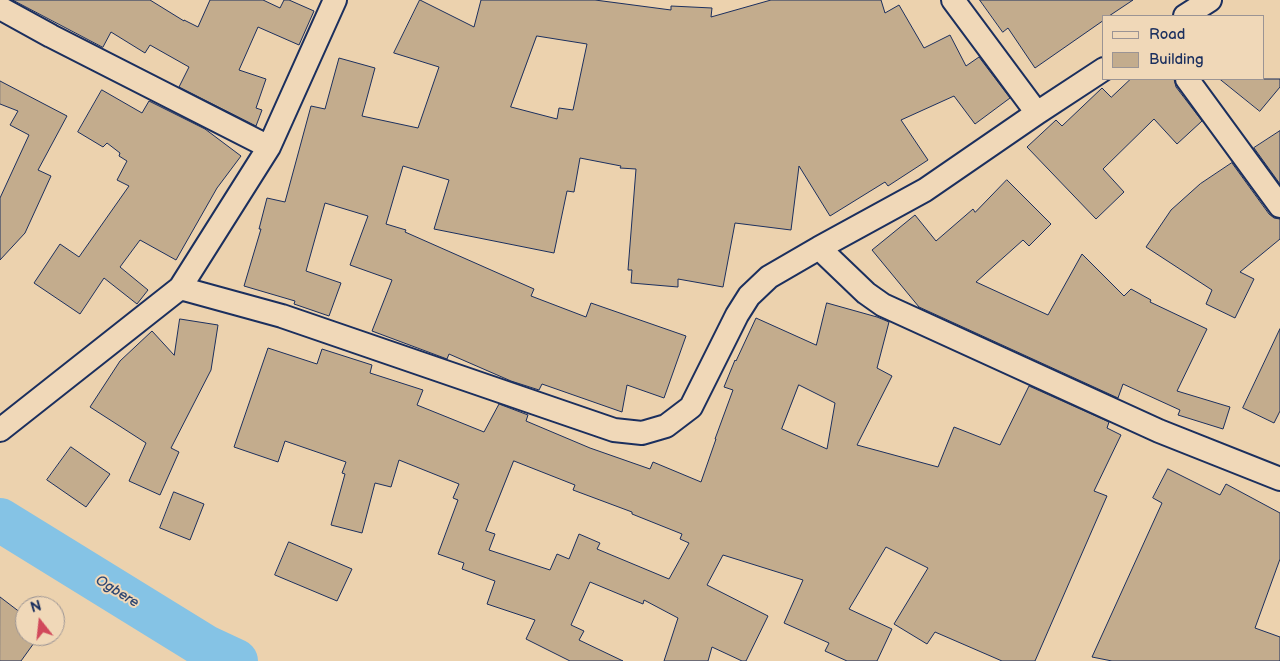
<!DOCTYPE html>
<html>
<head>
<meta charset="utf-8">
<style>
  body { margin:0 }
  #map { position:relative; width:1280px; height:661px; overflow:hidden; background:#ecd2ae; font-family:"Balsamiq Sans",sans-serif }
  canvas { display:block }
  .legend { position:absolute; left:1102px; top:15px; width:162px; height:65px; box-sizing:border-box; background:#f0d8b8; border:1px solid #9b9494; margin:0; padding:6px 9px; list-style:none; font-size:15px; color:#1b2f5e }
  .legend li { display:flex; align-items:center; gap:10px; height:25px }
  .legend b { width:25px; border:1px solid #9b9494 }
  .north { position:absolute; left:15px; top:596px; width:50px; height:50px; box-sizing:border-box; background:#f0d8b8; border:1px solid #9b9494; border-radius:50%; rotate:344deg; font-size:14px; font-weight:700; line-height:20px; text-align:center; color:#1b2f5e }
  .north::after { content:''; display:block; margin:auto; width:18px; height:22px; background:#d1495b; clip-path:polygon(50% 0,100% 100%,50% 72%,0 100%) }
</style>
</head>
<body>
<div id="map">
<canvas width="1280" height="661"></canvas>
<ul class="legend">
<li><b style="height:6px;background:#f0d8b8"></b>Road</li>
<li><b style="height:14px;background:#c3ac8d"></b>Building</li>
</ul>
<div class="north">N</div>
</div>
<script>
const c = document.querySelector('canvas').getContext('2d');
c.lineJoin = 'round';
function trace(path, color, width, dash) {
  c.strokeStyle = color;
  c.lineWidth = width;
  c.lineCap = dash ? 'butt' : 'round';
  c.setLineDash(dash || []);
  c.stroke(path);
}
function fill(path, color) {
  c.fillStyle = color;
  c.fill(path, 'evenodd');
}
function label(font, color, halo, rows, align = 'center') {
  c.font = font + ' "Balsamiq Sans",sans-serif';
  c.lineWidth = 4;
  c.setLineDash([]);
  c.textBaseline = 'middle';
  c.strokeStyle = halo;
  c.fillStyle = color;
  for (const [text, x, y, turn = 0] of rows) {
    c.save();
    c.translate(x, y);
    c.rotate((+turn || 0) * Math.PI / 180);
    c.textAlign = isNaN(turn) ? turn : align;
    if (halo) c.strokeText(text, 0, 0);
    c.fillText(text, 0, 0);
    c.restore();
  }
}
trace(new Path2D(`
  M 0,520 L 206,647 L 236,661`), '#85c3e5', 44);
const building = new Path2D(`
  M 13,0 L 150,0 L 184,21 L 184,20 L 198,27 L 210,0 L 263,0 L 280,8 L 284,0 L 289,0 L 314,11 L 299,45 L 258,27 L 239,70 L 266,79 L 256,108 L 262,110 L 256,126 L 179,87 L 189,67 L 150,45 L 145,53 L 111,32 L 103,47 Z
  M 420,0 L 474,27 L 481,0 L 595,0 L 671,10 L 671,6 L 712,8 L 711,17 L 771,0 L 881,0 L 885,13 L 899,5 L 924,48 L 950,35 L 966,66 L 979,57 L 1010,98 L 975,124 L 954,96 L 901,120 L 928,160 L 888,186 L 885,182 L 830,216 L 799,166 L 791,230 L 735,223 L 723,287 L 678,279 L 678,287 L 631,283 L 632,270 L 628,270 L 636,169 L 620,168 L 621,166 L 580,158 L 574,192 L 567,191 L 554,253 L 434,229 L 449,180 L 403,166 L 386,224 L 406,230 L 405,232 L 534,289 L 531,296 L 586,317 L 591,303 L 686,336 L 664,398 L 627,385 L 622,412 L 542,384 L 539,390 L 511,381 L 449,354 L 447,359 L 372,331 L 392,280 L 350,265 L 368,216 L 325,203 L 306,271 L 341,283 L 329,316 L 294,304 L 295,301 L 244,286 L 261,229 L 259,229 L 267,198 L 285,202 L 311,106 L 325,109 L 339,58 L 375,68 L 362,116 L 418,128 L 439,67 L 394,53 ZM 537,36 L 587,44 L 573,110 L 559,108 L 557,119 L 511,107 Z
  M 980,0 L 1133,0 L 1109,16 L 1104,16 L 1104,20 L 1035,68 L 1008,28 L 1003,32 Z
  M 1131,79 L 1174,79 L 1176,87 L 1202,121 L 1177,144 L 1154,119 L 1103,169 L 1124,192 L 1096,219 L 1027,147 L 1056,120 L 1062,126 L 1102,88 L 1111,97 Z
  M 1220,79 L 1280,79 L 1280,87 L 1260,111 Z
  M 0,81 L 67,116 L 38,170 L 51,176 L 25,233 L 0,260 L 0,198 L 29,135 L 10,125 L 18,111 L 0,104 Z
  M 102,90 L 142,113 L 149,101 L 205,129 L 241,156 L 217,188 L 176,260 L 140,240 L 120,267 L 148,290 L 137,304 L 104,278 L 80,314 L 34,283 L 60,244 L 79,257 L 129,186 L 117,180 L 127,161 L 119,156 L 120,153 L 107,143 L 103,147 L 78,132 Z
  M 1280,131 L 1280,184 L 1254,148 Z
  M 1232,163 L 1269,214 L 1274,218 L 1280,219 L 1280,239 L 1240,272 L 1254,279 L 1235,318 L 1206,304 L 1212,290 L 1146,247 L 1171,210 L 1200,184 Z
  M 1007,180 L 1051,224 L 1029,246 L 1023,240 L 976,282 L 1048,315 L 1082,254 L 1124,296 L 1131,289 L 1151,300 L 1150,302 L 1207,329 L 1177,391 L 1230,407 L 1223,429 L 1178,415 L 1180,410 L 1123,384 L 1118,398 L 919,307 L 872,250 L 915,215 L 936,241 L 973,209 L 975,212 Z
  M 827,303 L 877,317 L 889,322 L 877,368 L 892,376 L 857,445 L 938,467 L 954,427 L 1000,445 L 1029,386 L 1109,422 L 1107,428 L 1121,435 L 1094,491 L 1107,496 L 1035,661 L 1002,661 L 935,632 L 927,644 L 894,624 L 928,568 L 886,547 L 849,609 L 892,629 L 877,661 L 847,661 L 825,651 L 829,643 L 784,623 L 803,580 L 723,555 L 707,585 L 768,616 L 746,661 L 742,661 L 712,647 L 708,661 L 664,661 L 678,618 L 644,600 L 643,604 L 590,582 L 571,625 L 584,631 L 579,640 L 623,661 L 570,661 L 526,639 L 535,620 L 487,604 L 495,581 L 462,569 L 464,563 L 438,554 L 458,500 L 453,498 L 459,484 L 399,460 L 391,487 L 375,483 L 362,533 L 331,525 L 345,474 L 342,473 L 346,462 L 285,441 L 278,462 L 234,447 L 268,348 L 317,364 L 322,349 L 372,365 L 370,373 L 423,390 L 417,405 L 484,432 L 499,404 L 528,415 L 526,421 L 590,448 L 650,469 L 653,462 L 701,482 L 716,439 L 715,439 L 733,390 L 724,387 L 735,360 L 736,361 L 756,318 L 816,345 ZM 799,385 L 835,403 L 827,449 L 782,429 ZM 514,461 L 575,485 L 573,490 L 632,512 L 632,514 L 682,534 L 680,539 L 689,543 L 669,579 L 597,549 L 600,543 L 579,534 L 569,559 L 557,554 L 550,570 L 489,550 L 495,534 L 486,531 Z
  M 180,319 L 218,325 L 211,370 L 171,448 L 179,452 L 160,495 L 129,481 L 146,443 L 90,407 L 120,361 L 152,331 L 174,355 Z
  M 1280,329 L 1280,411 L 1274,423 L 1243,408 Z
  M 71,447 L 110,474 L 86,507 L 47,480 Z
  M 1168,469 L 1220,495 L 1226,484 L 1280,513 L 1280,559 L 1255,628 L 1280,637 L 1280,661 L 1112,661 L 1092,657 L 1162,503 L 1153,498 Z
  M 174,492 L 204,504 L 190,540 L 160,528 Z
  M 289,542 L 352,569 L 337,601 L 275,575 Z
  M 0,597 L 25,616 L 25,636 L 39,636 L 21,661 L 0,661 Z`);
fill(building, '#c3ac8d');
trace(building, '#1b2f5e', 1);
const minor = new Path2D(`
  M 953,0 L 1037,113
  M 0,8 L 51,36 L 269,147
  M 1185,16 L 1210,0
  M 1187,79 L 1280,206
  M 819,248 L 866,293 L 883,305 L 1159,431 L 1280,479
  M 180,288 L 282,316 L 614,430 L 642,433 L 666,426 L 691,407 L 737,315 L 749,296 L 769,277 L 819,248 L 925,190 L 1037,113 L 1104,69
  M 0,430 L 180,288 L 269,147 L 335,0`);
trace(minor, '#1b2f5e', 26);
trace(minor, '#f0d8b8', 22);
label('italic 14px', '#2b4572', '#f0d8b8', [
  ["Ogbere",117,592,32]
]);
</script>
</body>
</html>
